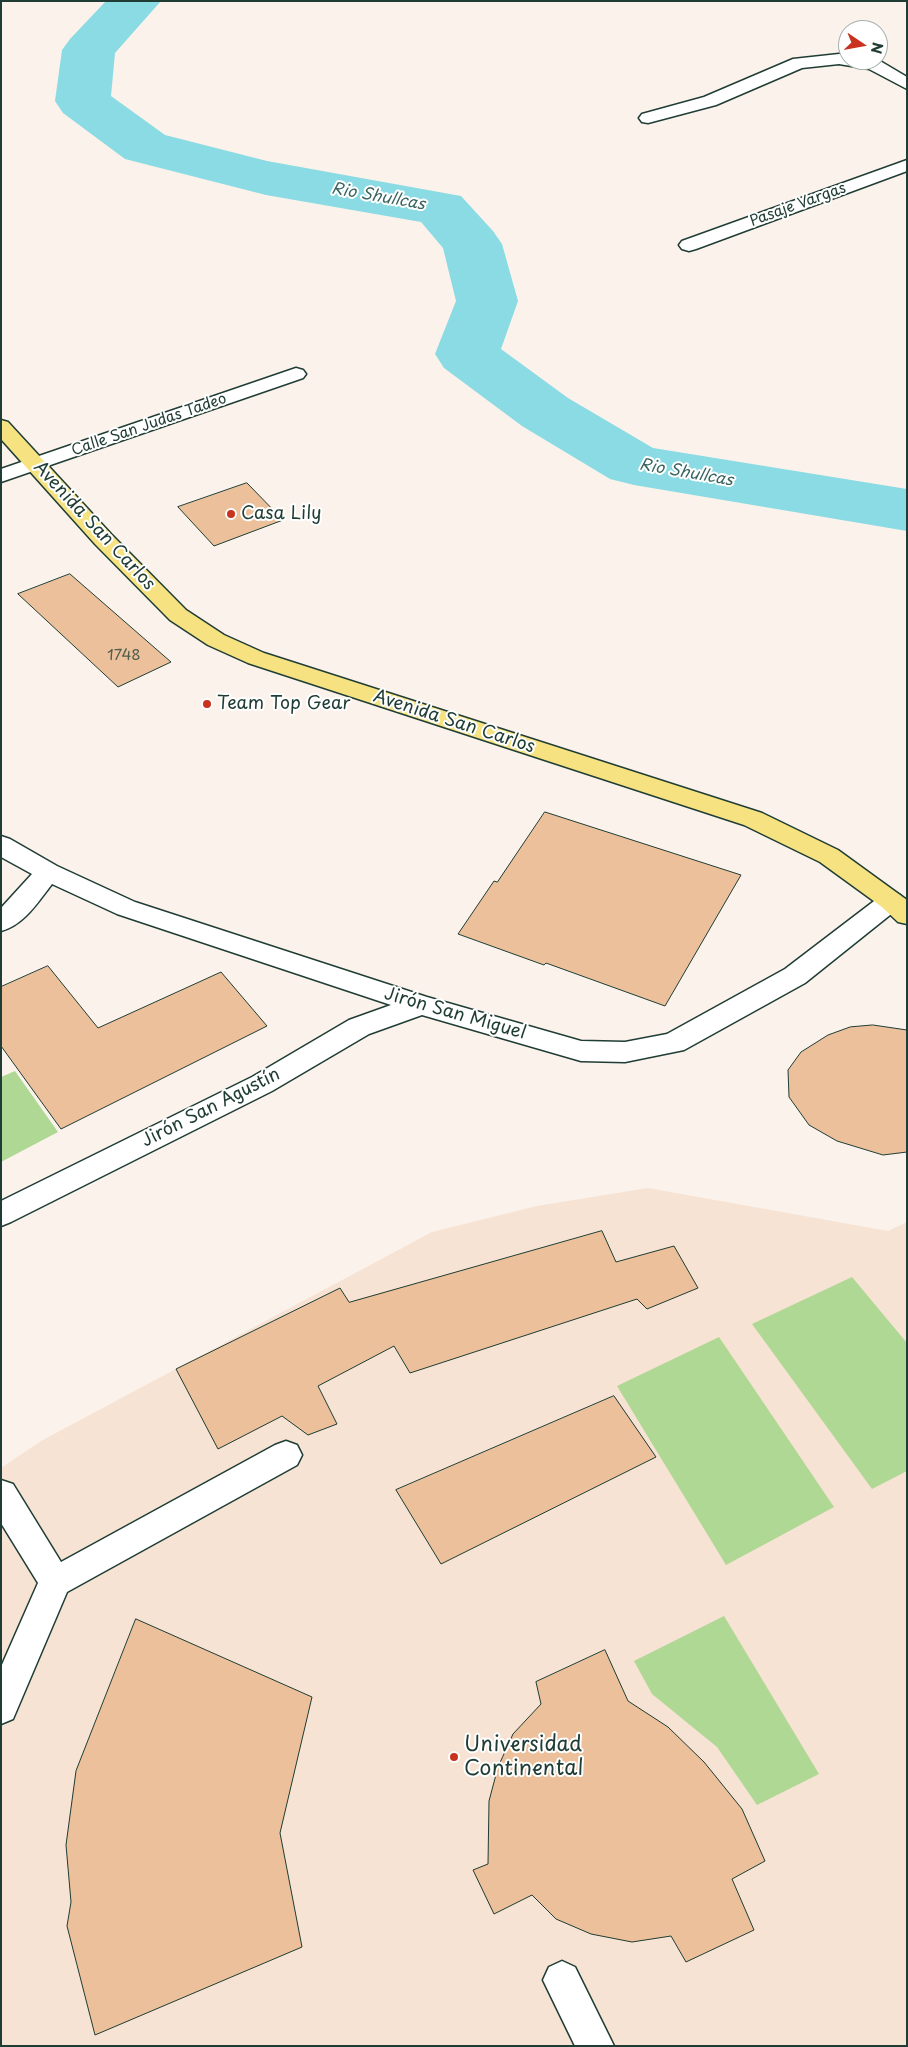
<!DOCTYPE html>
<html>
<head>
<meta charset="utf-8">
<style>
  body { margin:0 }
  #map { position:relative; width:908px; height:2047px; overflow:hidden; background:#fbf2eb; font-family:"Playpen Sans",sans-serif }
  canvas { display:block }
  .frame { position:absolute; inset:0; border:2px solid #1f3d34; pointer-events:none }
  .north { position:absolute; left:838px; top:20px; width:50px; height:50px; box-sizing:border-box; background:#fff; border:1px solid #a5b1ae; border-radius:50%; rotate:102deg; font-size:14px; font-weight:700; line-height:20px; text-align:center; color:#1f3d34 }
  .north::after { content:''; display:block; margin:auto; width:18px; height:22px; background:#c8321e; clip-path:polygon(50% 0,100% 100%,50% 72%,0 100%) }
</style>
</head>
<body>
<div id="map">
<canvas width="908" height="2047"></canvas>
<div class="frame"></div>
<div class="north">N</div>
</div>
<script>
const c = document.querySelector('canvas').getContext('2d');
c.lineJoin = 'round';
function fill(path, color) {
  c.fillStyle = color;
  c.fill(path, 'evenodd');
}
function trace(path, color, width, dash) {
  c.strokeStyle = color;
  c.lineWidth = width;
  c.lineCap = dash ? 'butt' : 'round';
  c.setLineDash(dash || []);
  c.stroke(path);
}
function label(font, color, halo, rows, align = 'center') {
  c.font = font + ' "Playpen Sans",sans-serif';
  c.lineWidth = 4;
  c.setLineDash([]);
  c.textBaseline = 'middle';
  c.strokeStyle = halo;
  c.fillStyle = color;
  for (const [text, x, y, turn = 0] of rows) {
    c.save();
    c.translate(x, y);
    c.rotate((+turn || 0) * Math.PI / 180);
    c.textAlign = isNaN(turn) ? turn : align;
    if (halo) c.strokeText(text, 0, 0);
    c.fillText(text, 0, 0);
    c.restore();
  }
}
fill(new Path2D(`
  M 648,1188 L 888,1231 L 907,1222 L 907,2046 L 1,2046 L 1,1468 L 41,1441 L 432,1232 L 537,1206 Z`), '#f6e3d3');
fill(new Path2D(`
  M 15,1071 L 58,1132 L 1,1162 L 1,1077 Z
  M 852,1277 L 907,1343 L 907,1471 L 872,1489 L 752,1324 Z
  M 719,1337 L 834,1507 L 726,1565 L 617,1386 Z
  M 724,1616 L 819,1774 L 757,1805 L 717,1747 L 652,1694 L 634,1661 Z`), '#b0d895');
fill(new Path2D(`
  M 106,1 L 161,1 L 115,53 L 111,96 L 165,135 L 267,161 L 461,196 L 493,231 L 502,244 L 518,301 L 501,349 L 568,398 L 653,448 L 907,489 L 907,531 L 634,485 L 610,479 L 522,426 L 444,368 L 435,354 L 456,301 L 443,248 L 421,222 L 266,195 L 125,159 L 63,113 L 55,101 L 62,50 L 70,39 Z`), '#8adbe3');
const building = new Path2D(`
  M 247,483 L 283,520 L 214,546 L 178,507 Z
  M 70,574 L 171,662 L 118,687 L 18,594 Z
  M 545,812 L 741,875 L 665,1006 L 546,963 L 544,965 L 458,934 L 494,881 L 497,882 Z
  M 48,966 L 98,1028 L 221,972 L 267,1026 L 61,1129 L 1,1046 L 1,987 Z
  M 873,1025 L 907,1030 L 907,1152 L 883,1155 L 837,1141 L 809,1125 L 789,1097 L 788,1070 L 801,1052 L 828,1035 L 850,1027 Z
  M 602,1231 L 616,1262 L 674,1246 L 698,1288 L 647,1309 L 637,1299 L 410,1373 L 394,1346 L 318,1386 L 337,1424 L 308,1435 L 282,1416 L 218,1449 L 176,1369 L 340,1288 L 349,1302 Z
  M 614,1396 L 656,1457 L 441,1564 L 396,1490 Z
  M 136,1619 L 312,1697 L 280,1833 L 302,1947 L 95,2035 L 67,1926 L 71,1902 L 66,1845 L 76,1771 Z
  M 605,1650 L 628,1701 L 668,1727 L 704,1762 L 742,1809 L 765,1861 L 732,1879 L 754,1930 L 686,1962 L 671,1936 L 632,1942 L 591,1934 L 556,1919 L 532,1895 L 494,1914 L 473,1870 L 488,1864 L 489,1801 L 498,1767 L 513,1734 L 541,1704 L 536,1682 Z`);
fill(building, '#ebc09b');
trace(building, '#1f3d34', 1);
const minor = new Path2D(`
  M 839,54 L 848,55 L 848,60 L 880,61 L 907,77 L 907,89 L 869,69 L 839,64 L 802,68 L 716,105 L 648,123 L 642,122 L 639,118 L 642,114 L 704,97 L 793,59 Z
  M 907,160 L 907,171 L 696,249 L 689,251 L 682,249 L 679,245 L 682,241 Z
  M 296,368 L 303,370 L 306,374 L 303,378 L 1,482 L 1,469 Z
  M 1,836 L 10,839 L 57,866 L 135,902 L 427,997 L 581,1041 L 625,1042 L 667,1034 L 785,969 L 882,895 L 891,892 L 900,895 L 904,901 L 900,907 L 805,983 L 684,1050 L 625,1062 L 581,1061 L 422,1015 L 369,1034 L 272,1091 L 11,1222 L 1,1226 L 1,1201 L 252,1077 L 349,1020 L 391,1005 L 117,914 L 52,884 C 38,902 24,925 1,931 L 1,908 L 32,874 L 1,857 Z
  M 286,1441 L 297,1445 L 302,1455 L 297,1465 L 67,1592 L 13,1719 L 1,1724 L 1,1667 L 38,1583 L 1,1523 L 1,1480 L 13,1484 L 61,1562 L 275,1445 Z
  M 562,1961 L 575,1967 L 614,2046 L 575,2046 L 543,1980 L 549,1967 Z`);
const major = new Path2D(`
  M 1,420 L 8,422 L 111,534 L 186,610 L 224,635 L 264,653 L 762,813 L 838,850 L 900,895 L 907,900 L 907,924 L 898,922 L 882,907 L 820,862 L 744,825 L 248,663 L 208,645 L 170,620 L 95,544 L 1,439 Z`);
trace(minor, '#1f3d34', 3);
trace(major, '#1f3d34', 3);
fill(minor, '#fff');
fill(major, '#f6e281');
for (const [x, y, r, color] of [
  [231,514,5,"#c8321e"],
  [207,704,5,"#c8321e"],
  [454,1757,5,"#c8321e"]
]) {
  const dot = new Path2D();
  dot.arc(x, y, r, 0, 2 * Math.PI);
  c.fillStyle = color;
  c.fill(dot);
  trace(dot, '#fff', 2);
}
label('15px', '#1f3d34', '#fff', [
  ["Pasaje Vargas",798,205,-20],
  ["Calle San Judas Tadeo",149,425,-19]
]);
label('15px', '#525e4e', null, [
  ["1748",124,656]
]);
label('italic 16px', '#3a6460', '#fff', [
  ["Rio Shullcas",378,197,10],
  ["Rio Shullcas",686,473,10]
]);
label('18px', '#1f3d34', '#fff', [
  ["Casa Lily",241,514],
  ["Team Top Gear",217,704]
], 'left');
label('18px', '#1f3d34', '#fff', [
  ["Avenida San Carlos",94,526,47],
  ["Avenida San Carlos",454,722,18],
  ["Jirón San Miguel",455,1014,16],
  ["Jirón San Agustín",211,1108,-27]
]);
label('21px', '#1f3d34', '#fff', [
  ["Universidad",464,1745],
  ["Continental",464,1769]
], 'left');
</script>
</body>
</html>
